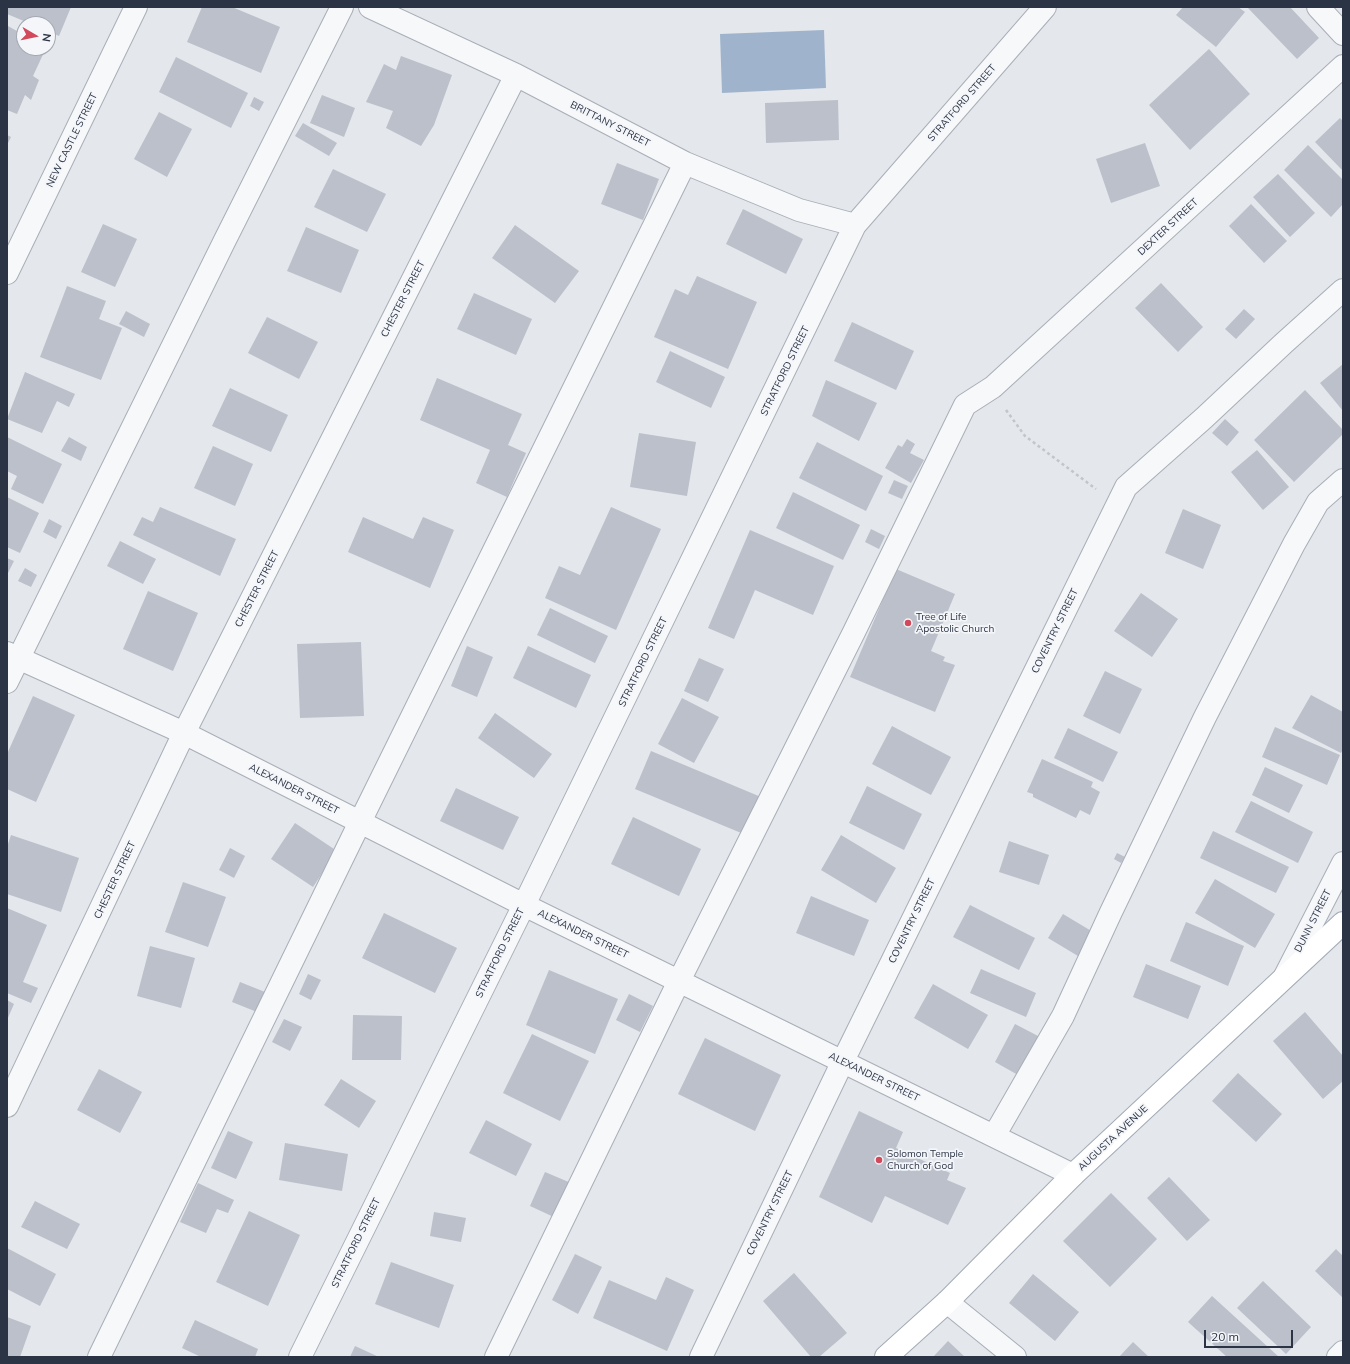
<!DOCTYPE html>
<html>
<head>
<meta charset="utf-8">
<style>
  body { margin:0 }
  #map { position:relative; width:1350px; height:1364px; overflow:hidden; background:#e4e7ec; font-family:Mulish,sans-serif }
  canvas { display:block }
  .frame { position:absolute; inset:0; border:8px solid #2b3445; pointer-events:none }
  .north { position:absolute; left:16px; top:16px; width:40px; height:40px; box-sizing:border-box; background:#f4f6f9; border:1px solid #a4a8b1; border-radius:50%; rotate:99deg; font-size:11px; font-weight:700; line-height:16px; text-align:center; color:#2b3445 }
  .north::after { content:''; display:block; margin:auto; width:14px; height:18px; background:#d1495b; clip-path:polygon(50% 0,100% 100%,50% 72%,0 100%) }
  .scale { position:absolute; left:1204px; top:1330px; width:89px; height:18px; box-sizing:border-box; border:2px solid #2b3445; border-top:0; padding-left:5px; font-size:12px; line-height:14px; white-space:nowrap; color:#2b3445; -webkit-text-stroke:3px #f4f6f9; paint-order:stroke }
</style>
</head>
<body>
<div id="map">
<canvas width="1350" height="1364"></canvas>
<div class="frame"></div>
<div class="north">N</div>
<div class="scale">20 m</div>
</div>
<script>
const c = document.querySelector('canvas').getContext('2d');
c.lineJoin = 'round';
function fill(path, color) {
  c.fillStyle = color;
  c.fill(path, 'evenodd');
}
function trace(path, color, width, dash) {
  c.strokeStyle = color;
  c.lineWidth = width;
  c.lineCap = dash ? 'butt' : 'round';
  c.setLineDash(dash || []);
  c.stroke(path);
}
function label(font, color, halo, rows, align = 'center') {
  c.font = font + ' Mulish,sans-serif';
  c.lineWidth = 3.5;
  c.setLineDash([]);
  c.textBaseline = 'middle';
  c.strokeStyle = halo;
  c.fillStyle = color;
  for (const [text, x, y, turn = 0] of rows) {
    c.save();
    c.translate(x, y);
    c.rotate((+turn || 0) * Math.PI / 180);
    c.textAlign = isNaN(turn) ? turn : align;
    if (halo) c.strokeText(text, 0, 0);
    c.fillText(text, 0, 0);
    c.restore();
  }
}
fill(new Path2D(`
  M 824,30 L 826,88 L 722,93 L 720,34 Z`), '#9fb4cc');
fill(new Path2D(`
  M 7,7 L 71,7 L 59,36 L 48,31 L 48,24 L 31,24 L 7,14 Z
  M 202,7 L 232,7 L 280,27 L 261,73 L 187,42 Z
  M 1183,7 L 1238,7 L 1245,12 L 1216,47 L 1176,15 Z
  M 1247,7 L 1290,7 L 1319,38 L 1297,59 Z
  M 8,26 L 24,35 L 24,48 L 46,48 L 33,76 L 39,80 L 31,100 L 25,95 L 17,114 L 7,110 Z
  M 1209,49 L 1250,94 L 1190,150 L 1149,105 Z
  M 401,56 L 452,75 L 434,125 L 421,146 L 386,128 L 393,111 L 366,102 L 384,64 L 396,70 Z
  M 176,57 L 248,93 L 231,128 L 159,92 Z
  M 322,95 L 355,108 L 344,137 L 310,123 Z
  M 254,97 L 264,102 L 259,111 L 250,106 Z
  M 838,100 L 839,140 L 766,143 L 765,103 Z
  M 159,112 L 192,129 L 167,177 L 134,159 Z
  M 1340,118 L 1343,121 L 1343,171 L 1315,142 Z
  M 303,123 L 337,143 L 329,156 L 295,136 Z
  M 7,135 L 11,137 L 7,145 Z
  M 1145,143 L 1160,186 L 1111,203 L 1096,159 Z
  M 1308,145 L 1343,180 L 1343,204 L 1331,217 L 1284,170 Z
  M 617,163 L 659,179 L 643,220 L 601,204 Z
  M 333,169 L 386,194 L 367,232 L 314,207 Z
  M 1278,174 L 1315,213 L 1290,237 L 1253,197 Z
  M 1251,204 L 1287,241 L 1264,263 L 1229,226 Z
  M 743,209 L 803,239 L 786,274 L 726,244 Z
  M 103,224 L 137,239 L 115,287 L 81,272 Z
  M 515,225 L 579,271 L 555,303 L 492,258 Z
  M 306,227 L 359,250 L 341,293 L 287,271 Z
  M 697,276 L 757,302 L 728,369 L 654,337 L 675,289 L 688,295 Z
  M 1161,283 L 1203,327 L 1178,352 L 1135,308 Z
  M 67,286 L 106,301 L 99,319 L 122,328 L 101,380 L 40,357 Z
  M 474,293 L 532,319 L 516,355 L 457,329 Z
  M 1244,309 L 1255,319 L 1236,339 L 1225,329 Z
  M 126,311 L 150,324 L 144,337 L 119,324 Z
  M 267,317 L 318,342 L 299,379 L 248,353 Z
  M 852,322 L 914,351 L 896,390 L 834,361 Z
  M 670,351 L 725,377 L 711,408 L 656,382 Z
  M 1343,364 L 1343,411 L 1320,383 Z
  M 25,372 L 75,394 L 69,407 L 57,401 L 42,433 L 7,419 Z
  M 437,378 L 522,414 L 508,445 L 526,453 L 507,497 L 476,483 L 490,450 L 420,420 Z
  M 826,380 L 877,403 L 859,441 L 812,416 Z
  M 230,388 L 288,415 L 271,452 L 212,426 Z
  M 1305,390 L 1343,430 L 1343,434 L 1294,482 L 1254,440 Z
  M 1225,419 L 1239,432 L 1227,446 L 1212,433 Z
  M 639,433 L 696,442 L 687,496 L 630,487 Z
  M 7,437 L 62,464 L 43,504 L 11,489 L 17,476 L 7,471 Z
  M 69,437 L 87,447 L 81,461 L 61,451 Z
  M 907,439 L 915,444 L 910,453 L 924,460 L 911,483 L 885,468 L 898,445 L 902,447 Z
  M 817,442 L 883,476 L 866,511 L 799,478 Z
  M 213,446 L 253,464 L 235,506 L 194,488 Z
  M 1257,450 L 1289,487 L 1263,510 L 1231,472 Z
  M 894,480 L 908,486 L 902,499 L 888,493 Z
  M 793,492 L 860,525 L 843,560 L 776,528 Z
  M 7,497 L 39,513 L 20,553 L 7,547 Z
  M 160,507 L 236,539 L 220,576 L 133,535 L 142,517 L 153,522 Z
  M 611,507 L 661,529 L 616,630 L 545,598 L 559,566 L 580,575 Z
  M 1183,509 L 1221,525 L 1203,569 L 1165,553 Z
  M 363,517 L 413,539 L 423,517 L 454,530 L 430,588 L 348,552 Z
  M 49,519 L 62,526 L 56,539 L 43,532 Z
  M 871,529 L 885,536 L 879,549 L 865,542 Z
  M 750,530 L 834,566 L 813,615 L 755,590 L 734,639 L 708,628 Z
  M 120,541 L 156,559 L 143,584 L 107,566 Z
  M 7,558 L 14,561 L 7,575 Z
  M 25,568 L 37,575 L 31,587 L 18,581 Z
  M 896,569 L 955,594 L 931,651 L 945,657 L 943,661 L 955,665 L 935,712 L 850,677 Z
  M 148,591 L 198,613 L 173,671 L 123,649 Z
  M 1141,593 L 1178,619 L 1152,657 L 1114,631 Z
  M 550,608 L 608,636 L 595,663 L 537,635 Z
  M 361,642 L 364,716 L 300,718 L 297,644 Z
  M 467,646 L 493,657 L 477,697 L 451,686 Z
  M 528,646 L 591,675 L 576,708 L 513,678 Z
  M 699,658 L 724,669 L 708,702 L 684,691 Z
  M 1105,671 L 1142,689 L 1120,734 L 1083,716 Z
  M 1311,695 L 1343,712 L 1343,749 L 1341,753 L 1292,728 Z
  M 33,696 L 75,715 L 36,802 L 7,789 L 7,754 Z
  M 682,698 L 719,717 L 694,763 L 658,744 Z
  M 495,713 L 552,754 L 534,778 L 478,738 Z
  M 892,726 L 951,757 L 931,795 L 872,764 Z
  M 1275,727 L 1340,755 L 1327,785 L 1262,757 Z
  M 1068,728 L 1118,752 L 1103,782 L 1054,758 Z
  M 651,751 L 761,797 L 746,835 L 635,789 Z
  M 1042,759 L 1093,782 L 1091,787 L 1100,792 L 1090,815 L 1080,810 L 1076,818 L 1033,797 L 1033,794 L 1027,792 Z
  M 1265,767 L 1303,785 L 1289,813 L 1252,795 Z
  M 867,786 L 922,814 L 904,850 L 849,823 Z
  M 456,788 L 519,817 L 503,850 L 440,821 Z
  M 1251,801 L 1313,832 L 1298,863 L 1235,832 Z
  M 633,817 L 701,849 L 679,896 L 611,864 Z
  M 295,823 L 337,851 L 313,887 L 271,859 Z
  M 1213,831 L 1289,867 L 1276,893 L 1200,858 Z
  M 11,835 L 79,858 L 61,912 L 7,894 L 7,847 Z
  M 841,835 L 896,868 L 876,903 L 821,870 Z
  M 1009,841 L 1049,855 L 1039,885 L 999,872 Z
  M 230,848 L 245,856 L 234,878 L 219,870 Z
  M 1117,853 L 1125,857 L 1121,863 L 1114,859 Z
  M 1215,879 L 1275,914 L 1255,948 L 1195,913 Z
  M 183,882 L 226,897 L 208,947 L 165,932 Z
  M 811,896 L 869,920 L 854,956 L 796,933 Z
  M 970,905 L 1035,938 L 1019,970 L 953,937 Z
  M 7,908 L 47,925 L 23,982 L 38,988 L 31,1003 L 7,993 Z
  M 384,913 L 457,948 L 435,993 L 362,958 Z
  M 1063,914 L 1098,935 L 1083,959 L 1048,938 Z
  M 1186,922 L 1244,946 L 1228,986 L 1170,961 Z
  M 150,946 L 195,958 L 181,1008 L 137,996 Z
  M 1146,964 L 1201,986 L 1188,1019 L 1133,997 Z
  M 981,969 L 1036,993 L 1026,1017 L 970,993 Z
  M 549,970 L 618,999 L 595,1054 L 526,1025 Z
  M 308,974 L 321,980 L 311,1000 L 299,994 Z
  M 240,982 L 265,992 L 257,1012 L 232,1002 Z
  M 933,984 L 988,1015 L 968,1049 L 914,1018 Z
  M 629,994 L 653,1006 L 640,1032 L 616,1020 Z
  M 7,1000 L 14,1004 L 7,1020 Z
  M 1305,1012 L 1343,1056 L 1343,1081 L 1323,1099 L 1273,1041 Z
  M 353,1015 L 402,1016 L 401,1060 L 352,1060 Z
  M 284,1019 L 302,1027 L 290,1051 L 272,1042 Z
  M 1015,1024 L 1040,1037 L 1018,1075 L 995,1062 Z
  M 532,1034 L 589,1061 L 560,1121 L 503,1093 Z
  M 705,1038 L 781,1075 L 755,1131 L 678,1094 Z
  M 99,1069 L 142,1092 L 120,1133 L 77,1110 Z
  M 1238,1073 L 1282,1114 L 1256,1142 L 1212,1101 Z
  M 341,1079 L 376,1101 L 359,1128 L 324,1105 Z
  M 859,1111 L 903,1132 L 896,1148 L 950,1173 L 947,1180 L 966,1188 L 948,1225 L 885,1196 L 872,1223 L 819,1197 Z
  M 486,1120 L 532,1144 L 516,1176 L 469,1153 Z
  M 228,1131 L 253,1142 L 236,1179 L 211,1168 Z
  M 285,1143 L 348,1154 L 342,1191 L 279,1180 Z
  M 545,1172 L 571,1183 L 556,1218 L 530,1206 Z
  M 1169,1177 L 1210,1220 L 1187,1241 L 1147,1198 Z
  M 198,1183 L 234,1200 L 228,1213 L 217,1209 L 206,1233 L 180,1222 Z
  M 1111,1193 L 1157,1239 L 1110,1287 L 1063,1241 Z
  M 35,1201 L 80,1224 L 67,1249 L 21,1227 Z
  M 249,1211 L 300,1235 L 268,1306 L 216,1282 Z
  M 434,1212 L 466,1218 L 461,1242 L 430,1236 Z
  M 7,1248 L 56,1274 L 40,1306 L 7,1289 Z
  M 1336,1249 L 1343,1256 L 1343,1298 L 1315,1271 Z
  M 575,1254 L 602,1267 L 578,1314 L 552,1300 Z
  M 391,1262 L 454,1285 L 439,1328 L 375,1304 Z
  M 794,1273 L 847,1333 L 819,1357 L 811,1357 L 763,1301 Z
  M 1033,1274 L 1079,1312 L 1055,1341 L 1009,1303 Z
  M 666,1277 L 694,1290 L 667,1351 L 593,1318 L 609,1280 L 656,1300 Z
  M 1263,1281 L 1311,1327 L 1286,1354 L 1237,1308 Z
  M 1212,1296 L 1279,1357 L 1227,1357 L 1188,1322 Z
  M 7,1317 L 31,1326 L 20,1357 L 7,1357 Z
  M 195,1320 L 258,1349 L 255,1357 L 201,1357 L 182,1348 Z
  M 948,1341 L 965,1357 L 933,1357 Z
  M 1133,1342 L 1149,1357 L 1119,1357 Z
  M 355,1346 L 379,1357 L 350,1357 Z`), '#bbc0ca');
const minor = new Path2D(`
  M 370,7 L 516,75 L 685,163 L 799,210 L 855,225
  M 1318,7 L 1343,34
  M 7,273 L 136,7
  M 7,653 L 184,733 L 524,905 L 1073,1175
  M 7,682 L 224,242 L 342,7
  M 1285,976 L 1343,863
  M 7,1106 L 184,733 L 516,75
  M 994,1136 L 1063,1016 L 1111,912 L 1205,717 L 1294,544 L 1318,502 L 1343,480
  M 947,1302 L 1015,1357
  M 99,1357 L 360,822 L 685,163
  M 300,1357 L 524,905 L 855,225 L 1045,7
  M 496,1357 L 679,981 L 854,632 L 965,405 L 993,387 L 1343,66
  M 701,1357 L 843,1061 L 1126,487 L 1204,418 L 1284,343 L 1343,290
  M 1338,1357 L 1343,1352`);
const major = new Path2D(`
  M 886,1357 L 947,1302 L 1073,1175 L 1343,923`);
trace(minor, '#a9aeb7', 24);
trace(major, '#a3abb8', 24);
trace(new Path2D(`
  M 1006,410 L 1025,436 L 1096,489`), '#c2c5cb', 2.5, [3, 3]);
trace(minor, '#f7f8fa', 22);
trace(major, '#fff', 22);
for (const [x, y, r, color] of [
  [908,623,4,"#d1495b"],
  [879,1160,4,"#d1495b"]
]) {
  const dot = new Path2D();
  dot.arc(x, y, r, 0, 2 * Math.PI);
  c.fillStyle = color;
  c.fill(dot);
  trace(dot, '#f4f6f9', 1.5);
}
label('10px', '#2b3445', '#f4f6f9', [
  ["STRATFORD STREET",962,103,-49],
  ["BRITTANY STREET",610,124,27],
  ["NEW CASTLE STREET",72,140,-64],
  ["DEXTER STREET",1168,227,-43],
  ["CHESTER STREET",403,299,-63],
  ["STRATFORD STREET",785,371,-64],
  ["CHESTER STREET",257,589,-63],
  ["COVENTRY STREET",1055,631,-64],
  ["STRATFORD STREET",643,662,-64],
  ["ALEXANDER STREET",294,789,27],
  ["CHESTER STREET",115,880,-65],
  ["COVENTRY STREET",912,921,-64],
  ["DUNN STREET",1313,921,-63],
  ["ALEXANDER STREET",583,934,26],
  ["STRATFORD STREET",500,953,-64],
  ["ALEXANDER STREET",874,1077,26],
  ["AUGUSTA AVENUE",1113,1138,-43],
  ["COVENTRY STREET",770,1213,-64],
  ["STRATFORD STREET",356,1243,-64]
]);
label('10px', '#2b3445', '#f4f6f9', [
  ["Tree of Life",916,617],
  ["Apostolic Church",916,629],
  ["Solomon Temple",887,1154],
  ["Church of God",887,1166]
], 'left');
</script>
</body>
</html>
